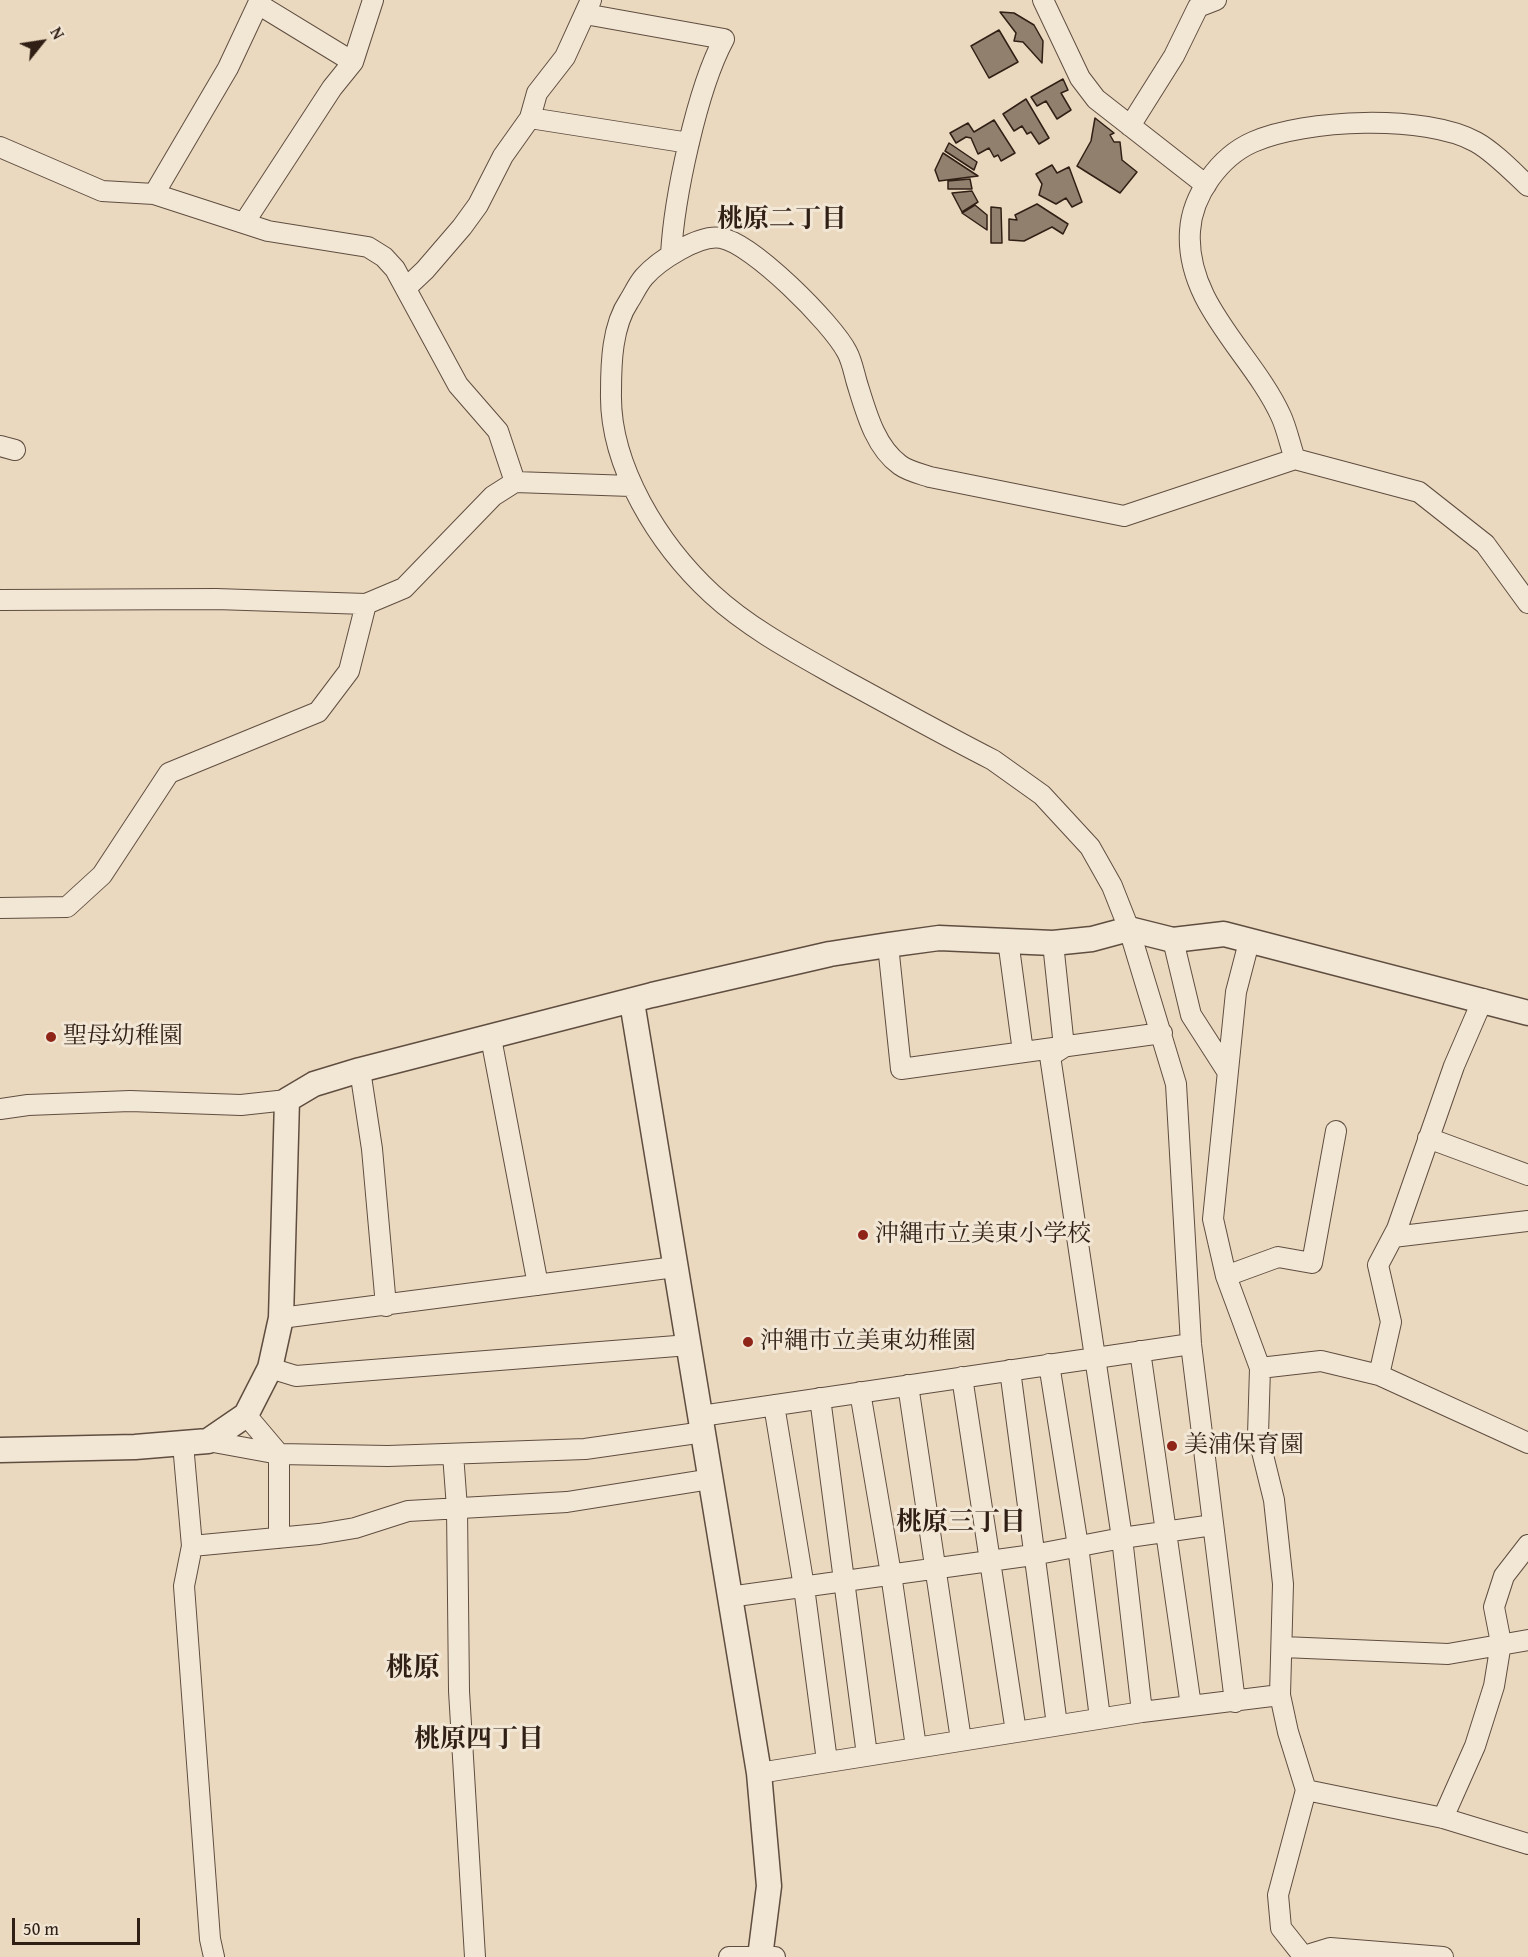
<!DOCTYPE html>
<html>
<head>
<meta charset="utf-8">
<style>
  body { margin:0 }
  #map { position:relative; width:1528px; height:1957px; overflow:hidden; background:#ebd9bf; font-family:"Gentium Book Plus",serif }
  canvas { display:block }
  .north { position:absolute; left:12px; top:12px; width:60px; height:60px; -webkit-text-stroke:4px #f2e6d5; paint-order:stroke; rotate:60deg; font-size:16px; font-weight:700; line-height:24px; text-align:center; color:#301f15 }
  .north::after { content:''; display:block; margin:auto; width:21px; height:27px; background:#301f15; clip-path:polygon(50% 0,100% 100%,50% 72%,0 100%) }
  .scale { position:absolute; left:12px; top:1918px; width:128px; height:27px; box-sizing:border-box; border:3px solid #301f15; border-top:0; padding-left:8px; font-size:18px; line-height:21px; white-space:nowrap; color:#301f15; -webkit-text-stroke:4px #f2e6d5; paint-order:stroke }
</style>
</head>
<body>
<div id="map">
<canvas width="1528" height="1957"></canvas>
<div class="north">N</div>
<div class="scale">50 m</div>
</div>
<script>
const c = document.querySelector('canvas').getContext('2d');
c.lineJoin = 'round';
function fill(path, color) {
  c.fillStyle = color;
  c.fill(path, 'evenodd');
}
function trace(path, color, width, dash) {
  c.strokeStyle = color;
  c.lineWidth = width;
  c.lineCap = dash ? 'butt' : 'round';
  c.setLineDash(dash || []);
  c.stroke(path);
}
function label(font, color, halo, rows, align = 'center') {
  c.font = font + ' "Gentium Book Plus","Noto Serif JP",serif';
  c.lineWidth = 6;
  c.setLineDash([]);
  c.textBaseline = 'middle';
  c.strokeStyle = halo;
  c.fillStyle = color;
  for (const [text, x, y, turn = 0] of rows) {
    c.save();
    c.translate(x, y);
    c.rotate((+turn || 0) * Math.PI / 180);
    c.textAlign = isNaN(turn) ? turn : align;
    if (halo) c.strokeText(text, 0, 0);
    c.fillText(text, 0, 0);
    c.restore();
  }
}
const building = new Path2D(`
  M 1000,12 L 1014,13 L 1034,25 L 1043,41 L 1042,63 L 1023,42 L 1014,41 L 1016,33 Z
  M 999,30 L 1018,62 L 989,78 L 971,46 Z
  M 1063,79 L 1068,90 L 1061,93 L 1071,110 L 1057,119 L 1046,101 L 1037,106 L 1031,97 Z
  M 1026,99 L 1049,138 L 1039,144 L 1031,132 L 1027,134 L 1022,126 L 1014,131 L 1003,114 Z
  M 1095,118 L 1114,133 L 1110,135 L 1114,142 L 1120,142 L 1122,160 L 1137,172 L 1120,193 L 1077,166 L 1091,141 Z
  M 994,120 L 1015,153 L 1001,161 L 998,155 L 994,157 L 989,148 L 978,154 L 971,138 L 966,137 L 956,143 L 950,133 L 968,123 L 974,132 Z
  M 949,143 L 977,162 L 974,170 L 945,151 Z
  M 943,153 L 978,176 L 939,181 L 935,170 Z
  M 1052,165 L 1057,173 L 1069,167 L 1082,202 L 1072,207 L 1066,198 L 1056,204 L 1039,195 L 1042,184 L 1036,174 Z
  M 970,179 L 972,189 L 948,189 L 948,181 Z
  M 972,191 L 978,202 L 962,212 L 952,193 Z
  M 1037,204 L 1068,224 L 1063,234 L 1052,227 L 1024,241 L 1009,240 L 1009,219 L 1017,220 L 1015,215 Z
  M 975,205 L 987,215 L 987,230 L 962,213 Z
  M 991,207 L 1001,208 L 1002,243 L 991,243 Z`);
fill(building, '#91806d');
trace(building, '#301f15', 1.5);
const minor = new Path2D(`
  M 1043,0 L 1080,78 L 1096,99 L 1206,185
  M 585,14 L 724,39 C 697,89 674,198 671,255
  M 530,118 L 537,93 L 565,57 L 591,0
  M 1130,126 L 1174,56 L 1198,7 L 1216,0
  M 0,147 L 102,191 L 154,194 L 268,231 L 368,247 L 384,257 L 395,269 L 458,385 L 498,431 L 515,482
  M 154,194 L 228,68 L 258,4 L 353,62
  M 244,223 L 332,88 L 353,62 L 373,0
  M 406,288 L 425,270 L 462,227 L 478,205 L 503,156 L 530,118 L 689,143
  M 0,446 L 15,450
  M 1295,459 C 1290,445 1287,429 1281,416 C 1253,354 1185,304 1190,231 C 1192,196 1219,157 1253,142 C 1305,119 1425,114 1476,142 C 1494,152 1513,172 1528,186
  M 0,600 L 216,599 L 366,604 L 404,588 L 493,496 L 515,482 L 631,486
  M 0,908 L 67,907 L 102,875 L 169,773 L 318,712 L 349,671 L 366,604
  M 1008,940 L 1023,1052
  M 1173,940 L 1191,1015 L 1227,1071
  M 1249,942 L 1236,992 L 1213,1219 L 1226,1276 L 1260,1368 L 1258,1435 L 1274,1500 L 1283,1584 L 1280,1695 L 1288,1732 L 1306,1790 L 1278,1895 L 1281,1928 L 1304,1957
  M 1053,943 L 1064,1047 L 1050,1056 L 1122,1538 L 1142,1712
  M 888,945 L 901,1069 L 1162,1033
  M 491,1038 L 538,1285
  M 360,1070 L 372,1149 L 386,1306
  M 0,1109 L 28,1105 L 130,1101 L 241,1105 L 287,1100
  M 1428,1138 L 1528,1175
  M 1393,1237 L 1528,1221
  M 1226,1276 L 1278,1257 L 1312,1263 L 1336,1131
  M 281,1318 L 675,1267
  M 1140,1351 L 1191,1706
  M 1049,1364 L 1078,1546 L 1100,1718
  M 270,1368 L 296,1376 L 689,1345
  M 1260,1368 L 1321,1361 L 1379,1375 L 1528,1443
  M 1010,1370 L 1057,1725
  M 1379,1375 L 1391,1322 L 1378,1265 L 1397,1229 L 1454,1066 L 1483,999
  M 962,1377 L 1016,1732
  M 908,1385 L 961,1740
  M 860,1392 L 891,1574 L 916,1747
  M 820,1398 L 867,1755
  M 774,1405 L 804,1587 L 827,1761
  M 246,1415 L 279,1454 L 388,1456 L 585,1449 L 704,1432
  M 701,1416 L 1191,1344
  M 208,1441 L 279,1454 L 279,1538
  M 183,1444 L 192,1546 L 184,1586 L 210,1939 L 214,1957
  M 453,1454 L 457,1508 L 459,1691 L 475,1957
  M 192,1546 L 319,1534 L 355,1528 L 408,1511 L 567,1502 L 711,1479
  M 729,1597 L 1033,1555 L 1122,1538 L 1213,1525
  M 1283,1647 L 1448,1654 L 1528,1640
  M 1235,1702 L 1191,1344 L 1176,1084 L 1129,929 L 1112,886 L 1090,847 L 1042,795 L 993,760 C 942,734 892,706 842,679 C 798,654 750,629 712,594 C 659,545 609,466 611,392 C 611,363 612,326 629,301 C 634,293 638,284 644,277 C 658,261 699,234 721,238 C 752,243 832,323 847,352 C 852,361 854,373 857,383 C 866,412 875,447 900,465 C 908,471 921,474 930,477 L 1124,516 L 1295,459 L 1419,492 L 1485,544 L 1528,603
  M 759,1773 L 1142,1712 L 1280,1695
  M 1306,1790 L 1443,1818 L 1528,1844
  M 1443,1818 L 1475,1746 L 1494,1686 L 1501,1643 L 1494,1607 L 1504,1576 L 1528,1545
  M 1304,1956 L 1330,1948 L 1443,1957
  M 729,1957 L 775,1957`);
const tertiary = new Path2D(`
  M 632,1002 L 759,1773 L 769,1886 L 760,1957
  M 0,1450 L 135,1447 L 208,1441 L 246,1415 L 270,1368 L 281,1318 L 287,1100 L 314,1084 L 360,1070 L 652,995 L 830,954 L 888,945 L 939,938 L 1053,943 L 1092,939 L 1129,929 L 1173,940 L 1224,934 L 1528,1013`);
trace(minor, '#5f4e40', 22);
trace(tertiary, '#5f4e40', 27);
trace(minor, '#f2e6d5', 20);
trace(tertiary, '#f2e6d5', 24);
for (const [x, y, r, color] of [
  [51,1037,6,"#8f2418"],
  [863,1235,6,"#8f2418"],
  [748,1342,6,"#8f2418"],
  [1172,1446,6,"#8f2418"]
]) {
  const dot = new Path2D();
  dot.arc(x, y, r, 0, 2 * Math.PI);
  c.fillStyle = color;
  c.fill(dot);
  trace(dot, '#f2e6d5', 2);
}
label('24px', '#301f15', '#f2e6d5', [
  ["聖母幼稚園",63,1037],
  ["沖縄市立美東小学校",875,1235],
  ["沖縄市立美東幼稚園",760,1342],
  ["美浦保育園",1184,1446]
], 'left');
label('bold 26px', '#301f15', '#f2e6d5', [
  ["桃原二丁目",782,220],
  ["桃原三丁目",961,1523],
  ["桃原四丁目",479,1740]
]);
label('bold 27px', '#301f15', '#f2e6d5', [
  ["桃原",413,1669]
]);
</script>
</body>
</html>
